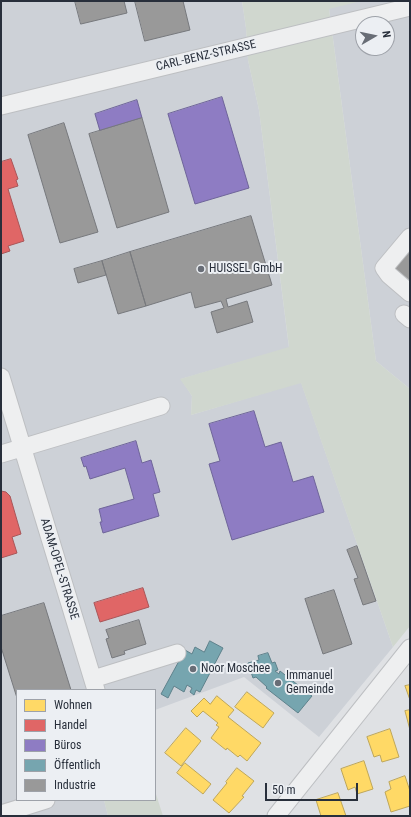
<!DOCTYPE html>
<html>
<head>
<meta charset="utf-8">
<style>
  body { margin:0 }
  #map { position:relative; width:411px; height:817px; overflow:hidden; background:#dfe1e4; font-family:"Roboto Condensed",sans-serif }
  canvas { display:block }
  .frame { position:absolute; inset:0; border:2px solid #282f3b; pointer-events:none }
  .legend { position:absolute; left:16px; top:689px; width:140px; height:112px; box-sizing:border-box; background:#eceff3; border:1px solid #9ea2a9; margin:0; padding:5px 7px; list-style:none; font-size:12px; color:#282f3b }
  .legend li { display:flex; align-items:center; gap:8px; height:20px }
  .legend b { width:20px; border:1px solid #9ea2a9 }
  .north { position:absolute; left:355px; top:16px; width:40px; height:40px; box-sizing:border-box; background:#eceff3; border:1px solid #9ea2a9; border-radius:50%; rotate:81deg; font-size:11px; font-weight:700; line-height:16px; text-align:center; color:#282f3b }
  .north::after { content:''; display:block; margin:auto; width:14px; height:18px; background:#686d76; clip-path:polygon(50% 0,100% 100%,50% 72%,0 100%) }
  .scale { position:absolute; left:265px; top:783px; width:93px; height:18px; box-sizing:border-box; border:2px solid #282f3b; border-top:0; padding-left:5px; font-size:12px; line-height:14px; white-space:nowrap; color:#282f3b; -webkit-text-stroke:3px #eceff3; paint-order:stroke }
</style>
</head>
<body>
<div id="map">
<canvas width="411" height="817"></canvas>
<div class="frame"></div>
<ul class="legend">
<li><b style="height:11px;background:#ffd966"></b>Wohnen</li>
<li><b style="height:11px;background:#e06666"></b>Handel</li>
<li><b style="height:11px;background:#8e7cc3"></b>Büros</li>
<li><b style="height:11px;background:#76a5af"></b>Öffentlich</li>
<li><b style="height:11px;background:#999"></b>Industrie</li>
</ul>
<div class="north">N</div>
<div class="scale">50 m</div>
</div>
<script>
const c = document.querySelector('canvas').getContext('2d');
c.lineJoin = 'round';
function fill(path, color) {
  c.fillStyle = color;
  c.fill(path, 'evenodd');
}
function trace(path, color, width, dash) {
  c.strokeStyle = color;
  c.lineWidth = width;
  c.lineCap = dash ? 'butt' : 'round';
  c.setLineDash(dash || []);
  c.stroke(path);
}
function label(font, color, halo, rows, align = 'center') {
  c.font = font + ' "Roboto Condensed",sans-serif';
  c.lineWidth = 4;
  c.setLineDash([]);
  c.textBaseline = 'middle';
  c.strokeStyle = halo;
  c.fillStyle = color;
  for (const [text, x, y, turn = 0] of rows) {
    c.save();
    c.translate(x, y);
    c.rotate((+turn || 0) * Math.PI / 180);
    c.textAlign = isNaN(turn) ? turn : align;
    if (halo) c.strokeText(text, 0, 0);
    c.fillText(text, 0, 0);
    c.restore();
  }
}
fill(new Path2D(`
  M 1,1 L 242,1 L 246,28 L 248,60 L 259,110 L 289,348 L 181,379 L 192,396 L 191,415 L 301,382 L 393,647 L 319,737 L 244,677 L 155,710 L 155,690 L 17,690 L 17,800 L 104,800 L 108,816 L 1,816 Z
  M 328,1 L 410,1 L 410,389 L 376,361 ZM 363,24 L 387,24 L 387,48 L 363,48 Z`), '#cdd1d7');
fill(new Path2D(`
  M 242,1 L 361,1 L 329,9 L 376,361 L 410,389 L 410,626 L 393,647 L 301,383 L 191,415 L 192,396 L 180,379 L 289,347 L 259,110 L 248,60 L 246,28 Z
  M 155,791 L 163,816 L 108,816 L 104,800 L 155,800 Z`), '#d0d7cf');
const homes = new Path2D(`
  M 410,685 L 410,700 L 405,686 Z
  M 247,692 L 274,713 L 263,728 L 235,707 Z
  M 217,696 L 234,710 L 228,717 L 261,743 L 247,761 L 240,755 L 238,757 L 227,748 L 226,750 L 211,738 L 219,727 L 216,725 L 218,723 L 203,711 L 197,717 L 191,711 L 204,698 L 210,704 Z
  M 410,710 L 410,730 L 405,711 Z
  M 186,728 L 201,741 L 181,766 L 165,753 Z
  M 390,729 L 399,757 L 382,762 L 380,755 L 374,757 L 367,737 Z
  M 364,761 L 373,789 L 357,794 L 355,787 L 348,790 L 341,769 Z
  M 185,763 L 211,784 L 203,794 L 177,773 Z
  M 237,768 L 254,781 L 242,796 L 244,797 L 229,813 L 213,800 L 227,783 L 226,782 Z
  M 405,776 L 410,791 L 410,806 L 391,812 L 385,792 L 391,789 L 389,782 Z
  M 338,793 L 346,816 L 321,816 L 316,800 Z`);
fill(homes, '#ffd966');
trace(homes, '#bea659', 1);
const shops = new Path2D(`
  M 11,159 L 18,179 L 16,180 L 18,186 L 8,189 L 24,241 L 8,246 L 10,251 L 1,254 L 1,162 Z
  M 1,491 L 6,492 L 10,496 L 21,534 L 12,537 L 17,553 L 1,558 Z
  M 143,588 L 149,607 L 100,622 L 94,603 Z`);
fill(shops, '#e06666');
trace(shops, '#a95659', 1);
const offices = new Path2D(`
  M 222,97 L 249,188 L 195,204 L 168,114 Z
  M 137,100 L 142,118 L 100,131 L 95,114 Z
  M 254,411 L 265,447 L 281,442 L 293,482 L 313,476 L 324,512 L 232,540 L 209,464 L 220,461 L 209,424 Z
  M 136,441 L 142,463 L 151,460 L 160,492 L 153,494 L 159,516 L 103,533 L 100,522 L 102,522 L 99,509 L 134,499 L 125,468 L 90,479 L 86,466 L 84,467 L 81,458 Z`);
fill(offices, '#8e7cc3');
trace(offices, '#6f659a', 1);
const public = new Path2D(`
  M 210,641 L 223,648 L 200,692 L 196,690 L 194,695 L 190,692 L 192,688 L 187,685 L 184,692 L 174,686 L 168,698 L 161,694 L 185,650 L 192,654 L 195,647 L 204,652 Z
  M 268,653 L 272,663 L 275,662 L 278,670 L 275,671 L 279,674 L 280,671 L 312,696 L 298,713 L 266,688 L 267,687 L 256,677 L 253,678 L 248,663 L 259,660 L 258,656 Z`);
fill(public, '#76a5af');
trace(public, '#5f828c', 1);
const industry = new Path2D(`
  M 75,1 L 124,1 L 127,13 L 81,24 Z
  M 135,1 L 183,1 L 190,30 L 145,41 Z
  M 142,118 L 169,212 L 117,228 L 89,134 Z
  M 64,123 L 98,232 L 60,243 L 28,135 Z
  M 251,216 L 272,285 L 226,299 L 228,307 L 247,301 L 253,322 L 217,333 L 211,312 L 224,308 L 221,301 L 195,308 L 191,292 L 146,306 L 130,252 Z
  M 410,250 L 410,287 L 392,272 Z
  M 130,252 L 146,306 L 118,314 L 102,261 Z
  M 102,261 L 106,275 L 78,283 L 74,269 Z
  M 357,546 L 376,601 L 363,605 L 354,579 L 358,578 L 347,550 Z
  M 334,590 L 352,644 L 323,654 L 305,599 Z
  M 44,603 L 71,690 L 17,690 L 17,698 L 1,647 L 1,616 Z
  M 139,620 L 146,644 L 124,651 L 125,654 L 112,658 L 106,639 L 109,638 L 106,630 Z`);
fill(industry, '#999');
trace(industry, '#77797d', 1);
const minor = new Path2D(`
  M 1,106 L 410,7
  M 410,237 L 384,268 L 389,275 L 410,293
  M 404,314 L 410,319
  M 1,377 L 96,690
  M 1,454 L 161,406
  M 93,679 L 177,653
  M 1,814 L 46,800
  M 276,816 L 410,648`);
trace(minor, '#bdbfc2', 19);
trace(minor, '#eeeff0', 17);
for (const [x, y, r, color] of [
  [201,269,4,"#686d76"],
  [193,669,4,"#686d76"],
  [278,683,4,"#686d76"]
]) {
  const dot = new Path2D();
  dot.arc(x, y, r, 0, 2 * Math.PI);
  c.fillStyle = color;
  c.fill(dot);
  trace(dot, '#eceff3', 1.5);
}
label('12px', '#282f3b', '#eceff3', [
  ["CARL-BENZ-STRASSE",206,56,-13],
  ["ADAM-OPEL-STRASSE",59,569,73]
]);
label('12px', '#282f3b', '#eceff3', [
  ["HUISSEL GmbH",209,269],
  ["Noor Moschee",201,669],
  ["Immanuel",286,676],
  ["Gemeinde",286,690]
], 'left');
</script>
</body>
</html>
